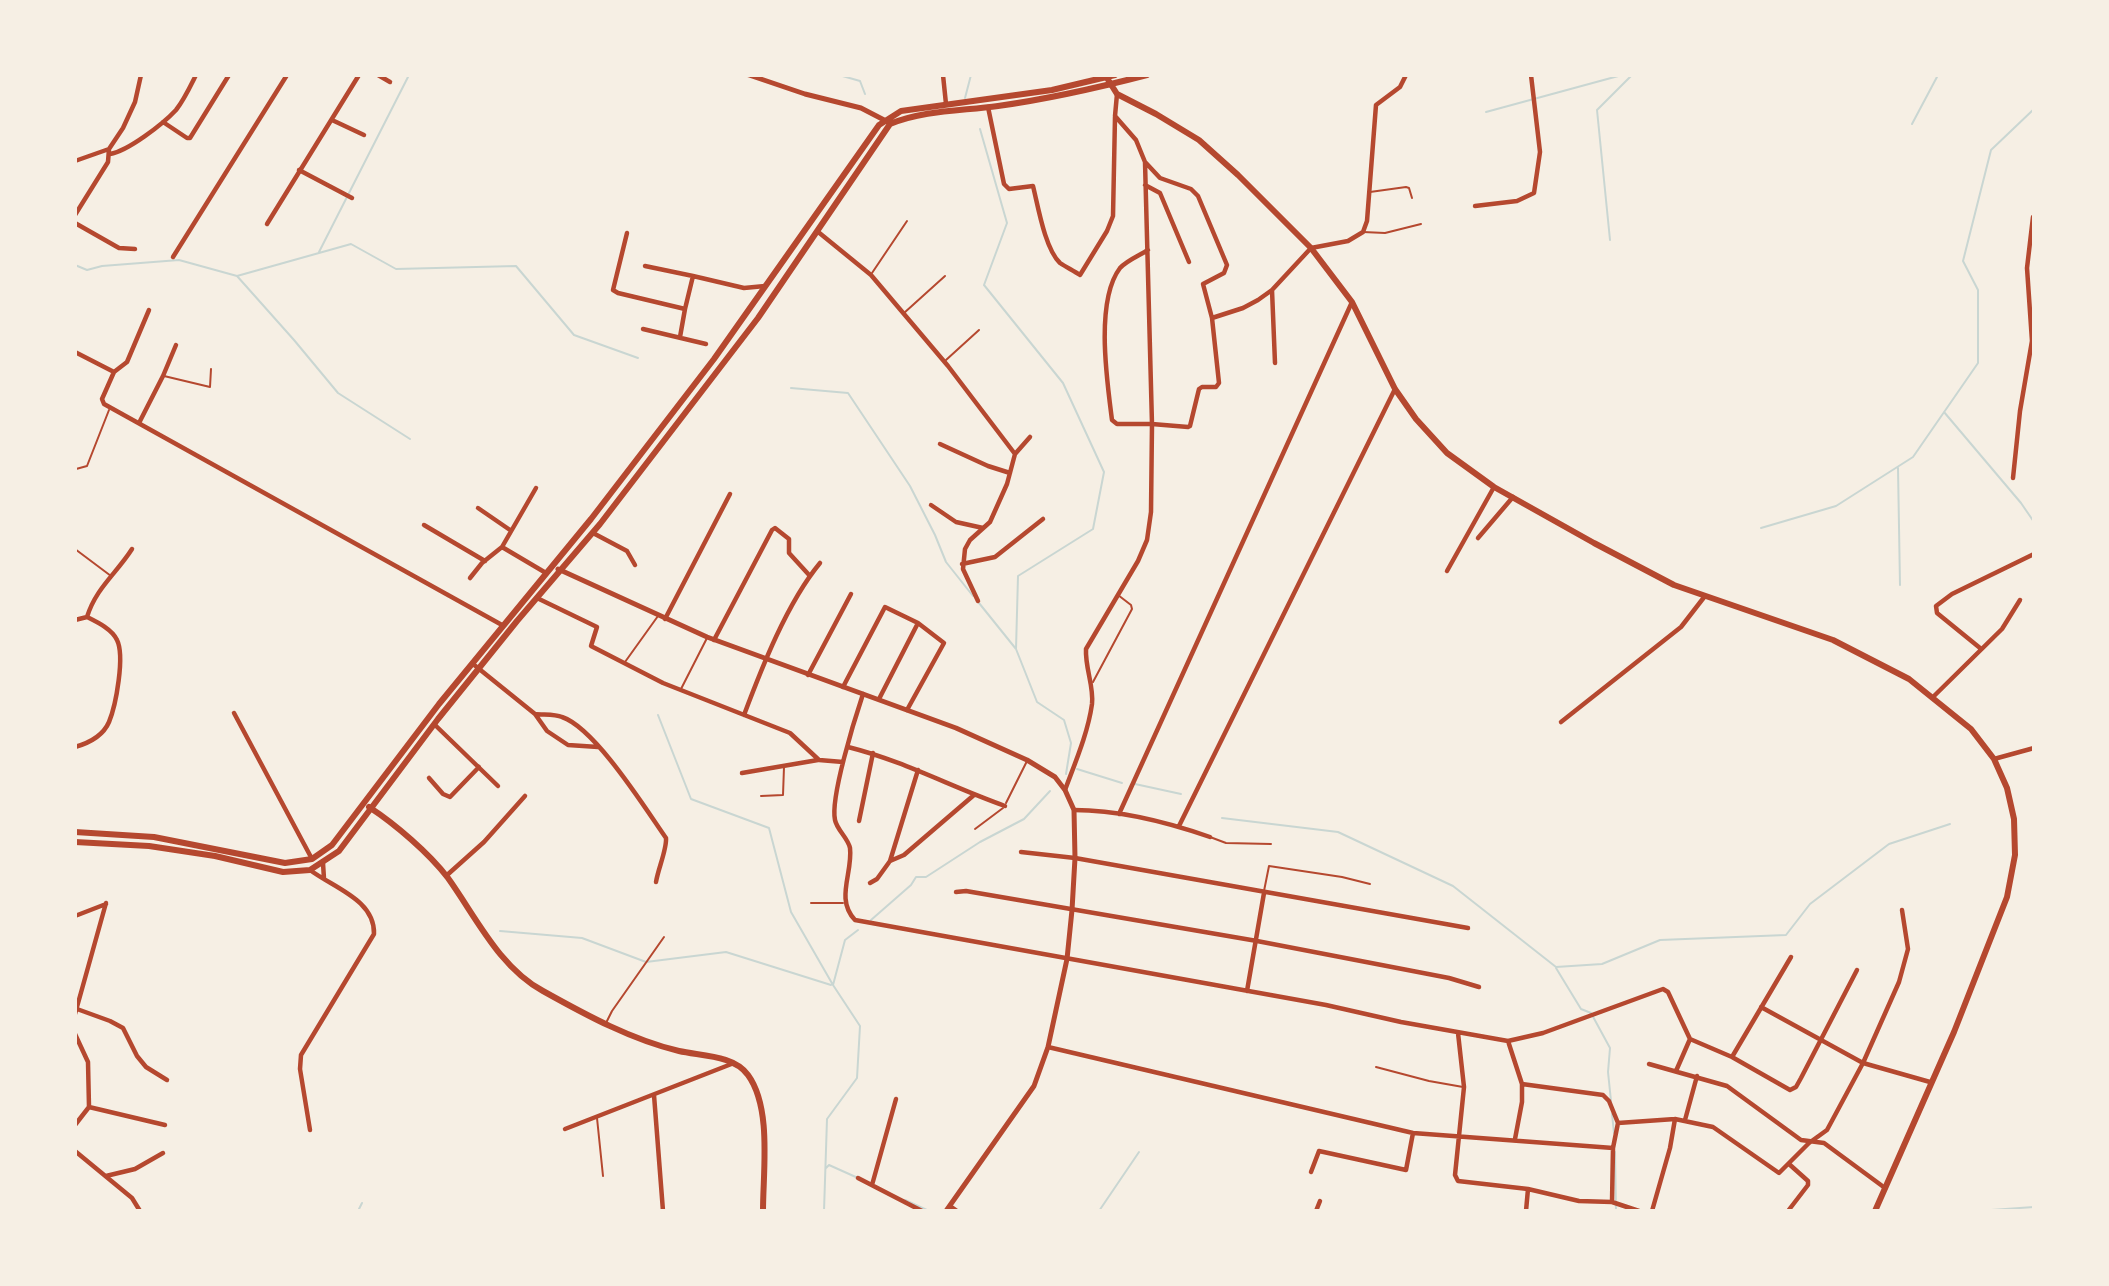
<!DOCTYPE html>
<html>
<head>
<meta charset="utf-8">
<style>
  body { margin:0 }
  #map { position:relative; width:2109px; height:1286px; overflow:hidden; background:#f6efe4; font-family:Literata,serif }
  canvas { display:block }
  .frame { position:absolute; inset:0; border:77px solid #f6efe4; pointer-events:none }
</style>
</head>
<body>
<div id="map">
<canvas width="2109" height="1286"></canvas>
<div class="frame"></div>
</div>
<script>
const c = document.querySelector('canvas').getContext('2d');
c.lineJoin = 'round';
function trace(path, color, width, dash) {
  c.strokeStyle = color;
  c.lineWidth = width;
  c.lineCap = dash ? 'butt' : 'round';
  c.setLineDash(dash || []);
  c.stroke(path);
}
trace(new Path2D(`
  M 839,75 L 860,81 L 865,94
  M 965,98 L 971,75
  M 1486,112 L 1622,75
  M 1912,124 L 1938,75
  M 980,129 L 1007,223 L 984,285 L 1063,383 L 1104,472 L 1093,529 L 1018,576 L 1016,649
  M 1610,240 L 1597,110 L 1632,75
  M 319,252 L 409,75
  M 75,265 L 87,270 L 102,266 L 179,260 L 237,276 L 351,244 L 396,269 L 516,266 L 574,335 L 638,358
  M 237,276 L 294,340 L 338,393 L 410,439
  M 791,388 L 848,393 L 910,486 L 935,535 L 946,562 L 973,596
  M 1944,412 L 2021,503 L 2034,522
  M 1898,468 L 1900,585
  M 1761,528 L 1836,506 L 1913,457 L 1978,363 L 1978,290 L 1963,261 L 1991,150 L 2034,109
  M 979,603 L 1016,649 L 1037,702 L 1064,720 L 1071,743 L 1066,774
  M 658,715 L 691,799 L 769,828 L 791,912 L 833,985
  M 1077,769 L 1122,783
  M 1135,784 L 1181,794
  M 1222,818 L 1338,832 L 1453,886 L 1556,967 L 1602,964 L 1660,940 L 1786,935 L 1810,904 L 1889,844 L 1950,824
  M 871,920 L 911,885 L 916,877 L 926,877 L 980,842 L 1024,819 L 1050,791
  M 500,931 L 582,938 L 646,962 L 726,952 L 831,985
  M 1556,968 L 1581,1009 L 1591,1013 L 1610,1048 L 1608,1072 L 1611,1101
  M 1612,1114 L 1614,1133
  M 1615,1152 L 1616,1211
  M 826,1168 L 829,1165 L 858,1178
  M 905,1200 L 929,1211
  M 358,1211 L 362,1203
  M 824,1211 L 827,1119 L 857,1078 L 860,1026 L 833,985 L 845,940 L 858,930
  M 1099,1211 L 1139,1152
  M 1977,1211 L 2034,1207`), '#c9d6d2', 2);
trace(new Path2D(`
  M 1370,192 L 1406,187 L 1409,188 L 1412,198
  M 1363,232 L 1385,233 L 1421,224
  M 872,273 L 907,221
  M 904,313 L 945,276
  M 946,360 L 979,330
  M 164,376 L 210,387 L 211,369
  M 76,469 L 87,466 L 109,410
  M 75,549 L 111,576
  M 625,662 L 658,616
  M 1093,682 L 1132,609 L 1131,605 L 1118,595
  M 681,689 L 707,638
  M 761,796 L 783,795 L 784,767
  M 1006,803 L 1027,761
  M 975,829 L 1003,808
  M 1210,837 L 1226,843 L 1271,844
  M 1264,891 L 1269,866 L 1342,877 L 1370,884
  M 811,903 L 843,903
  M 606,1023 L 612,1011 L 664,937
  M 1376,1067 L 1429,1081 L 1463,1087
  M 597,1118 L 603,1176`), '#b5482f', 2);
trace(new Path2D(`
  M 378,75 L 390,82
  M 943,75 L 946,104
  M 988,107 L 1004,184 L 1009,189 L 1033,186 C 1038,206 1045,249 1060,263 C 1066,267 1074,271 1080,275 L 1107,231 L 1113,216 L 1115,117
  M 332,120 L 364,135
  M 163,122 L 187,138 L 190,138 L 229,75
  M 110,154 C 128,151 163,124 176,110 C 184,100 190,87 196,75
  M 75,161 L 109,149
  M 1146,163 L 1160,178 L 1191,189 L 1198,196 L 1227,265 L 1224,273 L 1203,284 L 1212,318 L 1219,383 L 1216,387 L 1202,387 L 1199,389 L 1190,426 L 1188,427 L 1152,424 L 1117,424 L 1112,420 C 1107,381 1095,301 1120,268 C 1126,261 1140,255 1148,250
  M 299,170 L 352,198
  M 1145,185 L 1160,193 L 1189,262
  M 1475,206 L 1517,201 L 1534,193 L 1540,152 L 1531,75
  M 75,215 L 108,162 L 109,149 L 123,128 L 135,102 L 141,75
  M 75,223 L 119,248 L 135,249
  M 267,224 L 359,75
  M 817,231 L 871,275 L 948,366 L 1015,454
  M 627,233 L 613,290 L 618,293 L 685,309 L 693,276 L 744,288 L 765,286
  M 173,257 L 287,75
  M 645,266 L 693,276
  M 1272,290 L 1275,363
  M 1212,318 L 1243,308 L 1258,300 L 1272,290 L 1311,248 L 1348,241 L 1363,232 L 1367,221 L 1376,105 L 1400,87 L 1406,75
  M 643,329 L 706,344
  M 680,337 L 685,309
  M 75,352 L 114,372 L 102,399 L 104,404 L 502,625
  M 114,372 L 127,362 L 149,310
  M 139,423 L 163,376 L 176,345
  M 940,444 L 988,466 L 1010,473
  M 2013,478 L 2020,411 L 2032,341 L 2027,268 L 2033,217
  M 931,505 L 956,522 L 983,528
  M 478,508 L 510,530
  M 424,525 L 485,561
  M 593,533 L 627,551 L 635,565
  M 1478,538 L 1513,497
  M 502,547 L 546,573
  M 962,564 L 995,557 L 1043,519
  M 1447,571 L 1494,487
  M 470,578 L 482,563 L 502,547 L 536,488
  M 537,598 L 597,627 L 591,646 L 663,683 L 790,733 L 819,760 L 843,762
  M 978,601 L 963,569 L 965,549 L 970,540 L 990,522 L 1007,484 L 1015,454 L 1030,437
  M 665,619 L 730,494
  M 75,620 L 87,617
  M 714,640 L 772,530 L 775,528 L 789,539 L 789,553 L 810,576
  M 1980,648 L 1937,613 L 1936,606 L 1952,594 L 2034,554
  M 473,664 L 535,714 L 547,731 L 568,745 L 598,747
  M 808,675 L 851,594
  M 843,687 L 885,607 L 918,623 L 944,643 L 907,710
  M 863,694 C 855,718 830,798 835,820 C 837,830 848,838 850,848 C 853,873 835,899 855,920 L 1326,1005 L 1401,1022 L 1508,1041 L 1543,1033 L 1663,989 L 1668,992 L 1690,1039 L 1732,1057 L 1790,1090 L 1796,1087 L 1801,1078 L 1857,970
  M 1933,697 L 2002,629 L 2020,600
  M 879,699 L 918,623
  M 234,713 L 312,859
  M 535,714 C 543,715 555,714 562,717 C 595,728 645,808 666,838 C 667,849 658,869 656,882
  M 744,715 C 762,667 787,603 820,563
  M 1561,722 L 1681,627 L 1705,596
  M 434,724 L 498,786
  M 75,747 C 89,743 103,736 109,722 C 116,705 125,656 117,640 C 112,629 97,622 87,617 C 96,588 116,574 132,549
  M 848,747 C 904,761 951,787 1005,806
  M 1994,759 L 2034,748
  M 742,773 L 818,760
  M 429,778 L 443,794 L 450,797 L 479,767
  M 1065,790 C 1075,763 1088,733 1092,704 C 1094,686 1085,668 1086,649 L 1138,561 L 1147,540 L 1151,512 L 1152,424 L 1145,162 L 1136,140 L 1115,116 L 1117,94
  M 1074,810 C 1120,810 1167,822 1210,837
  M 1119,814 L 1352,302
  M 859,821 L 873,753
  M 1179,826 L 1395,389
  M 1021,852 L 1075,858 L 1468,928
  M 890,861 L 918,770
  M 323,863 L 324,879
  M 310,870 C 334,888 375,900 374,934 L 301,1055 L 300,1069 L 310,1130
  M 446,876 L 484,842 L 525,796
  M 870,883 L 877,879 L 890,861 L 904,855 L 974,795
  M 956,892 L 966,891 L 1257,941 L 1449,978 L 1479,987
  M 75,916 L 106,904
  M 1247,991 L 1264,893
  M 1761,1007 L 1863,1063 L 1930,1082
  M 77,1009 L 110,1021 L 123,1028 L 137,1056 L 146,1067 L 167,1080
  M 75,1014 L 106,903
  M 1458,1033 L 1464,1087 L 1455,1175 L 1458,1181 L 1528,1189 L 1579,1201 L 1612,1202 L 1639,1211
  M 75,1034 L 88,1062 L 89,1107 L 75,1125
  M 1508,1041 L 1522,1084 L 1522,1102 L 1515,1139
  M 1048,1047 L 1413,1133 L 1613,1148
  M 1732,1057 L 1791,957
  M 1649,1064 L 1727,1086 L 1801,1140 L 1824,1143 L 1885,1188
  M 1676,1071 L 1690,1039
  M 1522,1084 L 1603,1095 L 1609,1101 L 1618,1123
  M 654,1095 L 663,1211
  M 89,1107 L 165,1125
  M 1685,1120 L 1697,1076
  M 565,1129 L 734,1063
  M 75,1151 L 132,1198 L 140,1211
  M 1311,1172 L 1319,1151 L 1406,1170 L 1413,1133
  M 106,1176 L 135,1169 L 163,1153
  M 858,1178 L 922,1211
  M 872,1185 L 896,1099
  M 1612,1202 L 1613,1148 L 1618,1123 L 1675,1119 L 1713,1127 L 1779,1173 L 1809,1143 L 1827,1130 L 1863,1063 L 1899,982 L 1908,949 L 1902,910
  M 950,1206 L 957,1211
  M 1316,1211 L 1320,1201
  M 1526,1211 L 1528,1189
  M 1652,1211 L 1670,1148 L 1675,1119
  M 1788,1211 L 1808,1185 L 1808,1181 L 1789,1164`), '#b5482f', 4.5);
trace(new Path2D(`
  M 749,75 L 805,94 L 861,108 L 888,122
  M 558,569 L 707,637 L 956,728 L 1027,760 L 1055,777 L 1065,790 L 1074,810 L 1075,858 L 1072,910 L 1067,959 L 1048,1047 L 1034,1086 L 946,1211`), '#b5482f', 5);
trace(new Path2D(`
  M 1107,78 L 1117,94 L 1156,114 L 1199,140 L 1238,175 L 1311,248 L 1352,302 L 1395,389 L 1416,419 L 1447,453 L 1494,487 L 1594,543 L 1674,585 L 1833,640 L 1909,679 L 1971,729 L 1994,759 L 2007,788 L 2014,819 L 2015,855 L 2007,897 L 1954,1032 L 1875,1211
  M 369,807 C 395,824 429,853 448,878 C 476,917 499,967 543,991 C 586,1015 632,1040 679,1051 C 701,1056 734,1055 748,1075 C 772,1108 763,1171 763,1211
  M 75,832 L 154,837 L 285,863 L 312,859 L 332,845 L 439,704 L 591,519 L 714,359 L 879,125 L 901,111 L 1052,90 L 1115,75
  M 75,842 L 149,846 L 215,856 L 283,872 L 310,870 L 339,851 L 438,719 L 517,621 L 600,524 L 758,318 L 890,124 C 924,110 962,111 998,106 C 1048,99 1097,88 1147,75`), '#b5482f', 6);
</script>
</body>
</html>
